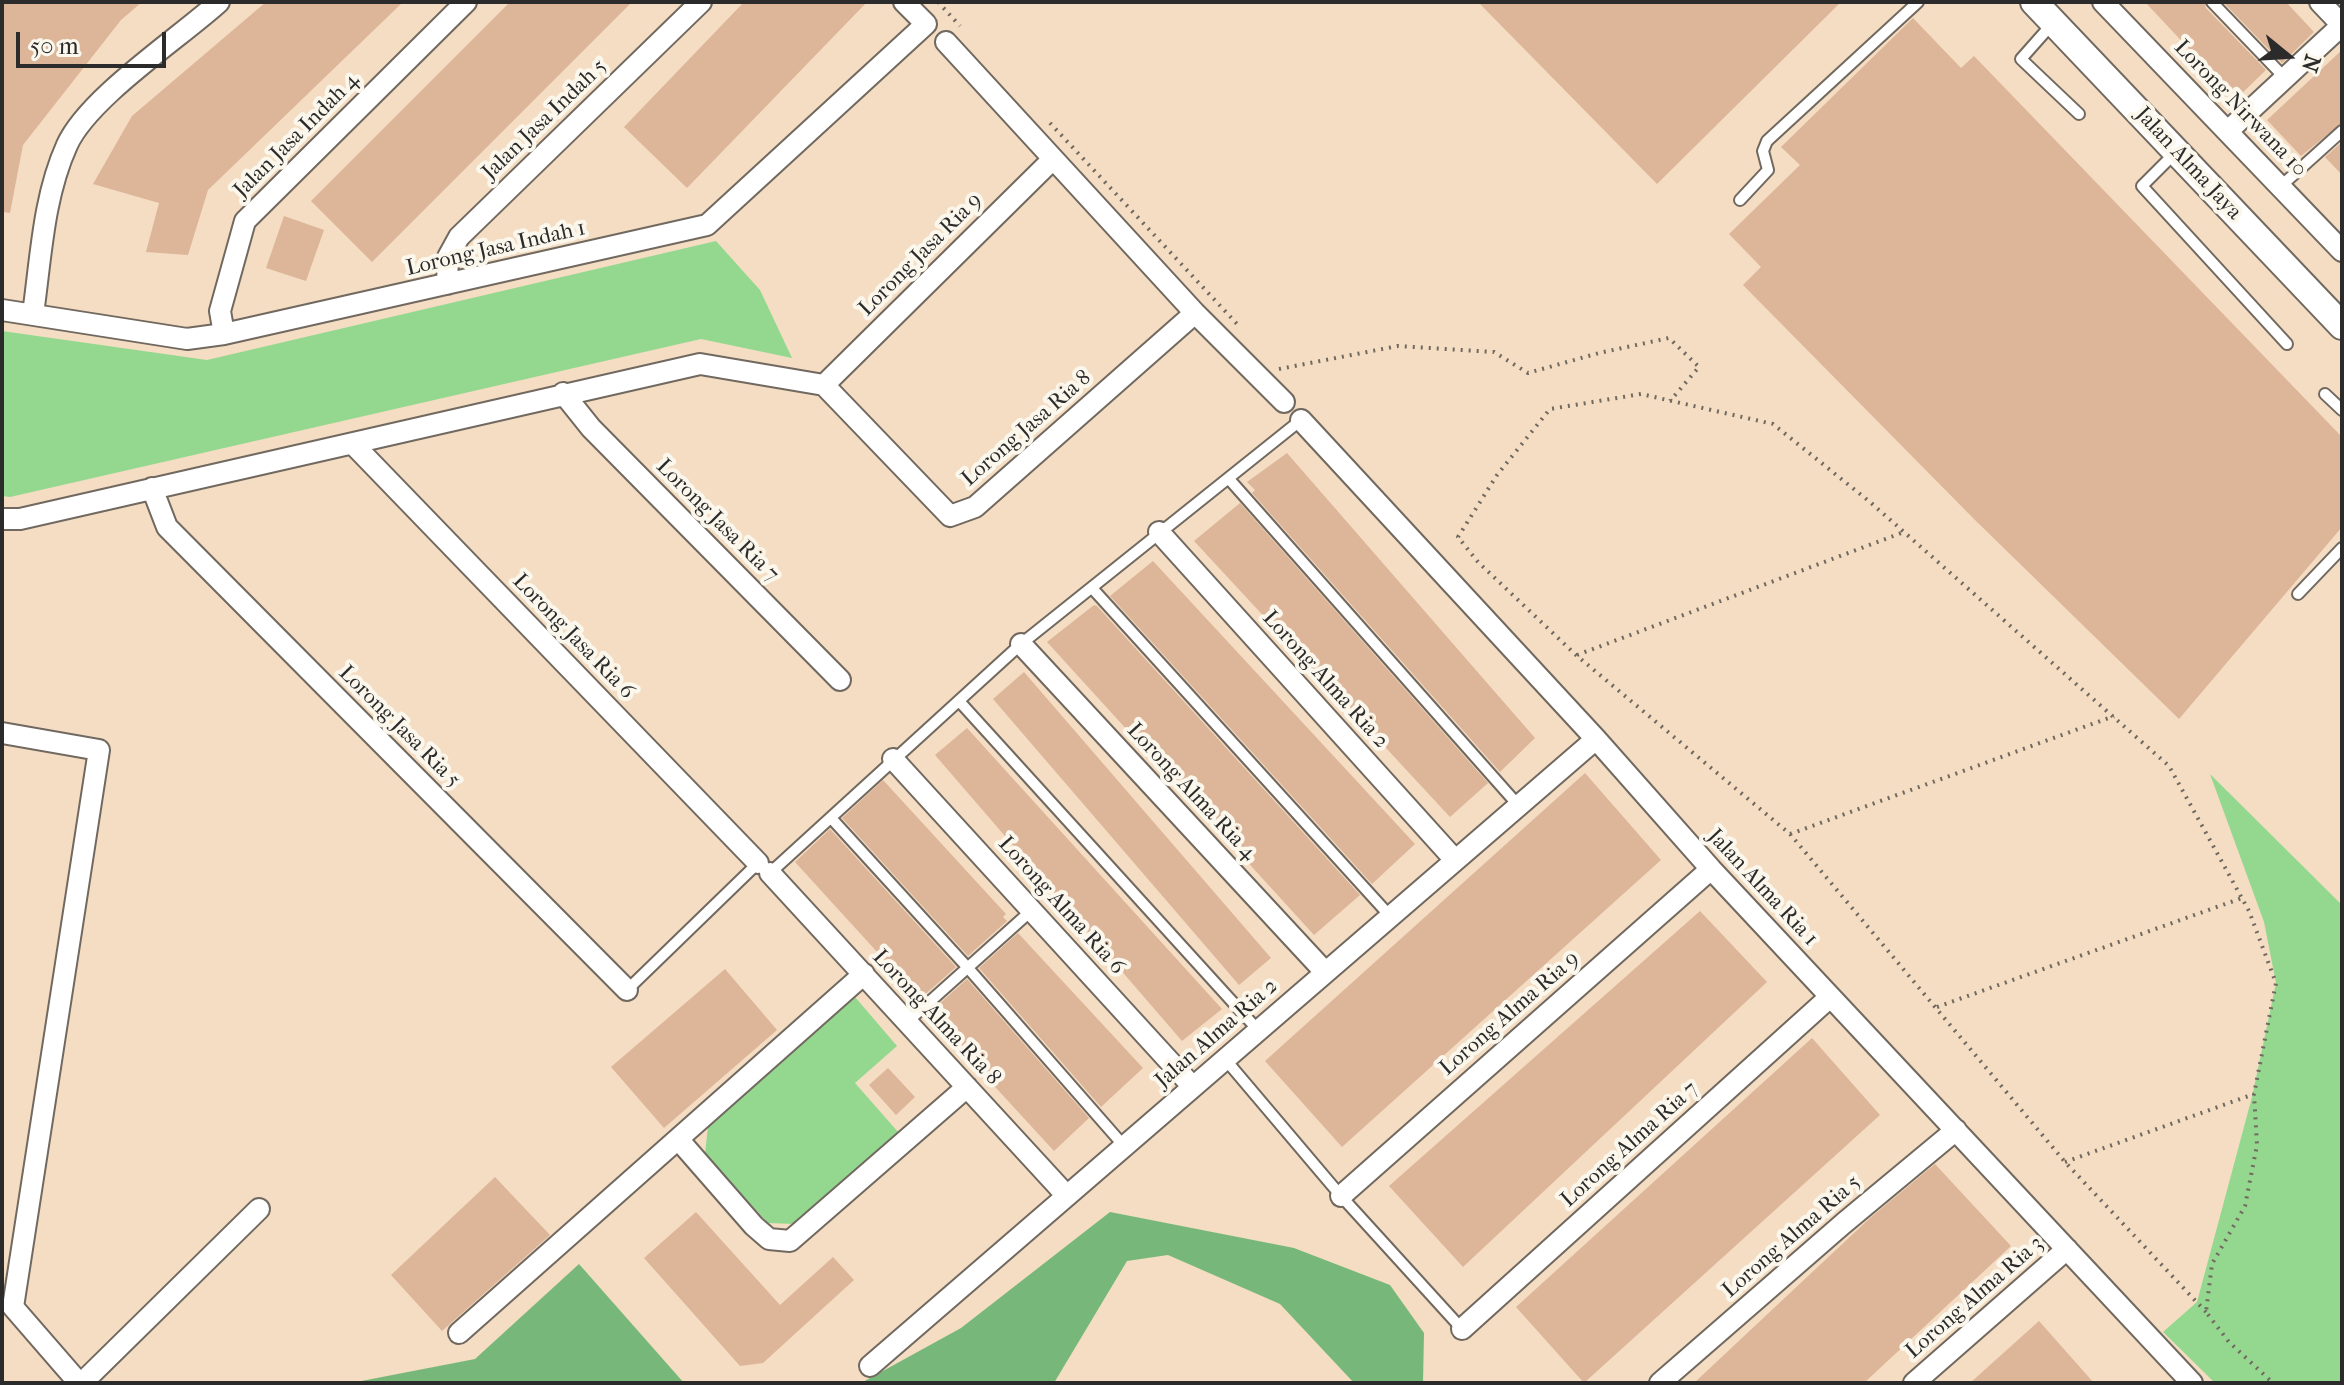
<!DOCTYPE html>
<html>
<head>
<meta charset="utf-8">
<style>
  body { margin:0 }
  #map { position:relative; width:2344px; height:1385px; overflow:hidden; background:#f4ddc2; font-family:"IM FELL French Canon",serif }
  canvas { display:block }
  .frame { position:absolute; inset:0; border:4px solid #2b2b2b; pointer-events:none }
  .north { position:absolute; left:2248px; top:16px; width:80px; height:80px; -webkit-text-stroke:6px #fbf7ec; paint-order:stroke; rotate:108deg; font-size:22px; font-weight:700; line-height:32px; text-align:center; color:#2b2b2b }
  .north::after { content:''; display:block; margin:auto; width:28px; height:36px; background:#2b2b2b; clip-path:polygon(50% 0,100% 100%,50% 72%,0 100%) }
  .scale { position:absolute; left:16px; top:32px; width:150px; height:36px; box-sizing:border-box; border:4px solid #2b2b2b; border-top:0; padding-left:10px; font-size:24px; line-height:28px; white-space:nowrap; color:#2b2b2b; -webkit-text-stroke:6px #fbf7ec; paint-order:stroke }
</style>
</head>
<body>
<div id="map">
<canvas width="2344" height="1385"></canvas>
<div class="frame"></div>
<div class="north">N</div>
<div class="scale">50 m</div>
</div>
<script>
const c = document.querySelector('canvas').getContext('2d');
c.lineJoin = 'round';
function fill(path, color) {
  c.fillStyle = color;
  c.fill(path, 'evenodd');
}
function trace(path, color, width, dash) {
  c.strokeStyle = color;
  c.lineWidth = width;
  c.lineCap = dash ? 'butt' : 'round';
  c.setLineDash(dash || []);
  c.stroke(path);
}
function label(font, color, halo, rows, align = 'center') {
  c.font = font + ' "IM FELL French Canon",serif';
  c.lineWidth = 8;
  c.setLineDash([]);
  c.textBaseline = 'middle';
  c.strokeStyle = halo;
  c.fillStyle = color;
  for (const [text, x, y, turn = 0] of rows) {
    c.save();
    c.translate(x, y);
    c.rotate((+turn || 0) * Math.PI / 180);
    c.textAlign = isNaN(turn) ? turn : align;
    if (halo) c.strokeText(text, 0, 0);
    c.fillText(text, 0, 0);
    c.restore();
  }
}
fill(new Path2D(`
  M 716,241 L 760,290 L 792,358 L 701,339 L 10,497 L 2,496 L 2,331 L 207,360 Z
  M 2210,774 L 2342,905 L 2342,1383 L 2215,1383 L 2163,1332 L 2197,1302 L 2252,1097 L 2276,983 L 2264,922 Z
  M 855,997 L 897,1046 L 855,1083 L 899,1133 L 794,1224 L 768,1223 L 705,1154 L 708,1126 Z`), '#94d890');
fill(new Path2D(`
  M 1110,1212 L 1294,1248 L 1390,1285 L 1424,1333 L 1423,1383 L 1354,1383 L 1280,1304 L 1168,1255 L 1127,1261 L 1054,1383 L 861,1383 L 961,1328 Z
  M 579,1264 L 684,1383 L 351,1383 L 475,1359 Z`), '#77b87a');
fill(new Path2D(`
  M 2,2 L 142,2 L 121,20 L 23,145 L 10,213 L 2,212 Z
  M 266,2 L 403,2 L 208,190 L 188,255 L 146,252 L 159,203 L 93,184 L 132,116 Z
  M 510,2 L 632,2 L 372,262 L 311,201 Z
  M 744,2 L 867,2 L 687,188 L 624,127 Z
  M 1478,2 L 1841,2 L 1657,184 Z
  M 2145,2 L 2204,2 L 2206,8 L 2266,70 L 2236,99 Z
  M 2223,2 L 2286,2 L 2314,32 L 2282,63 Z
  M 1913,18 L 1961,68 L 1974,56 L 2342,437 L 2342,527 L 2179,719 L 1974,519 L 1743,285 L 1761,267 L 1729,234 L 1800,165 L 1781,147 Z
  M 2342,50 L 2342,123 L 2301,156 L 2267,120 Z
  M 2342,142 L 2342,175 L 2325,157 Z
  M 284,216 L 324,230 L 306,281 L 266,268 Z
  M 1287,453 L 1535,738 L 1500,772 L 1252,493 L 1255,490 L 1247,482 Z
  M 1240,503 L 1488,783 L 1450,817 L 1194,541 Z
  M 1153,561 L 1415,844 L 1372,884 L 1110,596 Z
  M 1094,605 L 1097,606 L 1360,895 L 1314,935 L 1047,642 Z
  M 1024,672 L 1271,958 L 1239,985 L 993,699 Z
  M 967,728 L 1222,1009 L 1182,1041 L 935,755 Z
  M 1585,773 L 1661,860 L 1342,1147 L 1265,1061 Z
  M 883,780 L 1006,914 L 1003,917 L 1007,921 L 968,956 L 842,818 Z
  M 830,829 L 956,967 L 920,999 L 795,862 Z
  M 1700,911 L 1767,982 L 1463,1267 L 1389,1186 Z
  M 1018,933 L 1143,1068 L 1101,1107 L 979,968 Z
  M 725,969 L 777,1030 L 664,1128 L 611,1067 Z
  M 967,979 L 1089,1118 L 1054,1151 L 928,1014 Z
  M 1812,1038 L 1880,1115 L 1584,1383 L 1516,1307 Z
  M 888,1068 L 915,1097 L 896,1115 L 869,1085 Z
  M 1935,1164 L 2011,1246 L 1864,1383 L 1694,1383 L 1870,1218 Z
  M 495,1177 L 550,1235 L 442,1331 L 391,1275 Z
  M 696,1212 L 780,1305 L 833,1257 L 854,1280 L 763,1363 L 740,1366 L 644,1258 Z
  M 2039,1321 L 2094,1383 L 1970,1383 Z`), '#ddb599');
const service = new Path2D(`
  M 2212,2 L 2285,78
  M 2052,24 L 2021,59 L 2079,114
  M 2175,153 L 2142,186 L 2287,344
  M 2281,186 L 2342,131
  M 1740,200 L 1768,170 L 1763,151 L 1767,141 L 1918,2
  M 2325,394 L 2342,410
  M 1229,479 L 1518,805
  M 1092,588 L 1390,916
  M 2298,594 L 2342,548
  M 959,701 L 1258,1030
  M 832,819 L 968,968 L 1124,1146
  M 770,873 L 1021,644 L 1301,420
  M 627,990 L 758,863
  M 907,1022 L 1032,910
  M 1225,1059 L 1341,1196 L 1462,1329`);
const minor = new Path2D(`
  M 2103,2 L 2342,251
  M 2320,2 L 2342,25
  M 946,42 L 1195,313 L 1284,402
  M 2229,130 L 2342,25
  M 447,284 L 448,257 L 459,237 L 701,2
  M 2,310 L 187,339 L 224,334 L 707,225 L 926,24 L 904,2
  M 33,314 C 41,258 43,198 67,145 C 88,98 178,39 219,2
  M 224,334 L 220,311 L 245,221 L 466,2
  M 824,385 L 950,516 L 975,507 L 1195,313
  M 824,385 L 1053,159
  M 563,393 L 591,428 L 840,680
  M 1301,420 L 1596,739 L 1711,869 L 2192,1383
  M 353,444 L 758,863
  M 152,488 L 167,527 L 627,990
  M 2,519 L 20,519 L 700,364 L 824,385
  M 1159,532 L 1455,860
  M 1021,644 L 1325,972
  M 2,733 L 99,750 L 13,1307 L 79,1383
  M 893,759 L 1193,1087
  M 770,873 L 1067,1196
  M 678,1139 L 754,1226 L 769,1239 L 790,1241 L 967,1087
  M 1341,1196 L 1711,869
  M 1462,1329 L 1830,997
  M 459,1333 L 864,974
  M 870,1366 L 1596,739
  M 82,1383 L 259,1209
  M 1660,1383 L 1844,1223 L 1956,1130
  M 1914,1383 L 2067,1249`);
const tertiary = new Path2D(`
  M 2034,2 L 2342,326`);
trace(service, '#716960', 14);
trace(minor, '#716960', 24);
trace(tertiary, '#716960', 30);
trace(new Path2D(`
  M 938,2 L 960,26
  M 1050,123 L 1238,325
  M 1279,369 L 1398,346 L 1494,352 L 1528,373 L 1599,353 L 1669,338 L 1699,367 L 1670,401
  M 1577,655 L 1904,532
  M 1790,834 L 2114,716
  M 1937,1007 L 2242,898
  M 2065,1162 L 2254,1094
  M 2206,1312 L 2065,1162 L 1790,834 L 1576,655 L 1478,562 L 1458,537 L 1497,475 L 1550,409 L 1641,394 L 1773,424 L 1870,502 L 2169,766 L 2249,911 L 2276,983 L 2254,1094 L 2257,1145 L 2245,1206 L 2212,1264 L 2206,1312 L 2229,1342 L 2273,1383`), '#716960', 4, [2, 6]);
trace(service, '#fff', 10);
trace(minor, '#fff', 20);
trace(tertiary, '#fff', 26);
label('22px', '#2b2b2b', '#fbf7ec', [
  ["Lorong Nirwana 10",2240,109,46],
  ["Jalan Jasa Indah 5",545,120,-44],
  ["Jalan Jasa Indah 4",297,136,-45],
  ["Jalan Alma Jaya",2188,164,47],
  ["Lorong Jasa Indah 1",496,249,-13],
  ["Lorong Jasa Ria 9",921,255,-45],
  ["Lorong Jasa Ria 8",1027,429,-41],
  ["Lorong Jasa Ria 7",717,521,45],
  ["Lorong Jasa Ria 6",573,637,46],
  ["Lorong Alma Ria 2",1325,680,48],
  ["Lorong Jasa Ria 5",399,727,45],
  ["Lorong Alma Ria 4",1191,792,47],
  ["Jalan Alma Ria 1",1762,888,47],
  ["Lorong Alma Ria 6",1061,906,48],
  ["Lorong Alma Ria 9",1510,1014,-41],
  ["Lorong Alma Ria 8",936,1018,47],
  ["Jalan Alma Ria 2",1217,1034,-41],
  ["Lorong Alma Ria 7",1630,1145,-42],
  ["Lorong Alma Ria 5",1792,1237,-41],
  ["Lorong Alma Ria 3",1975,1298,-41]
]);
</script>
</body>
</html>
